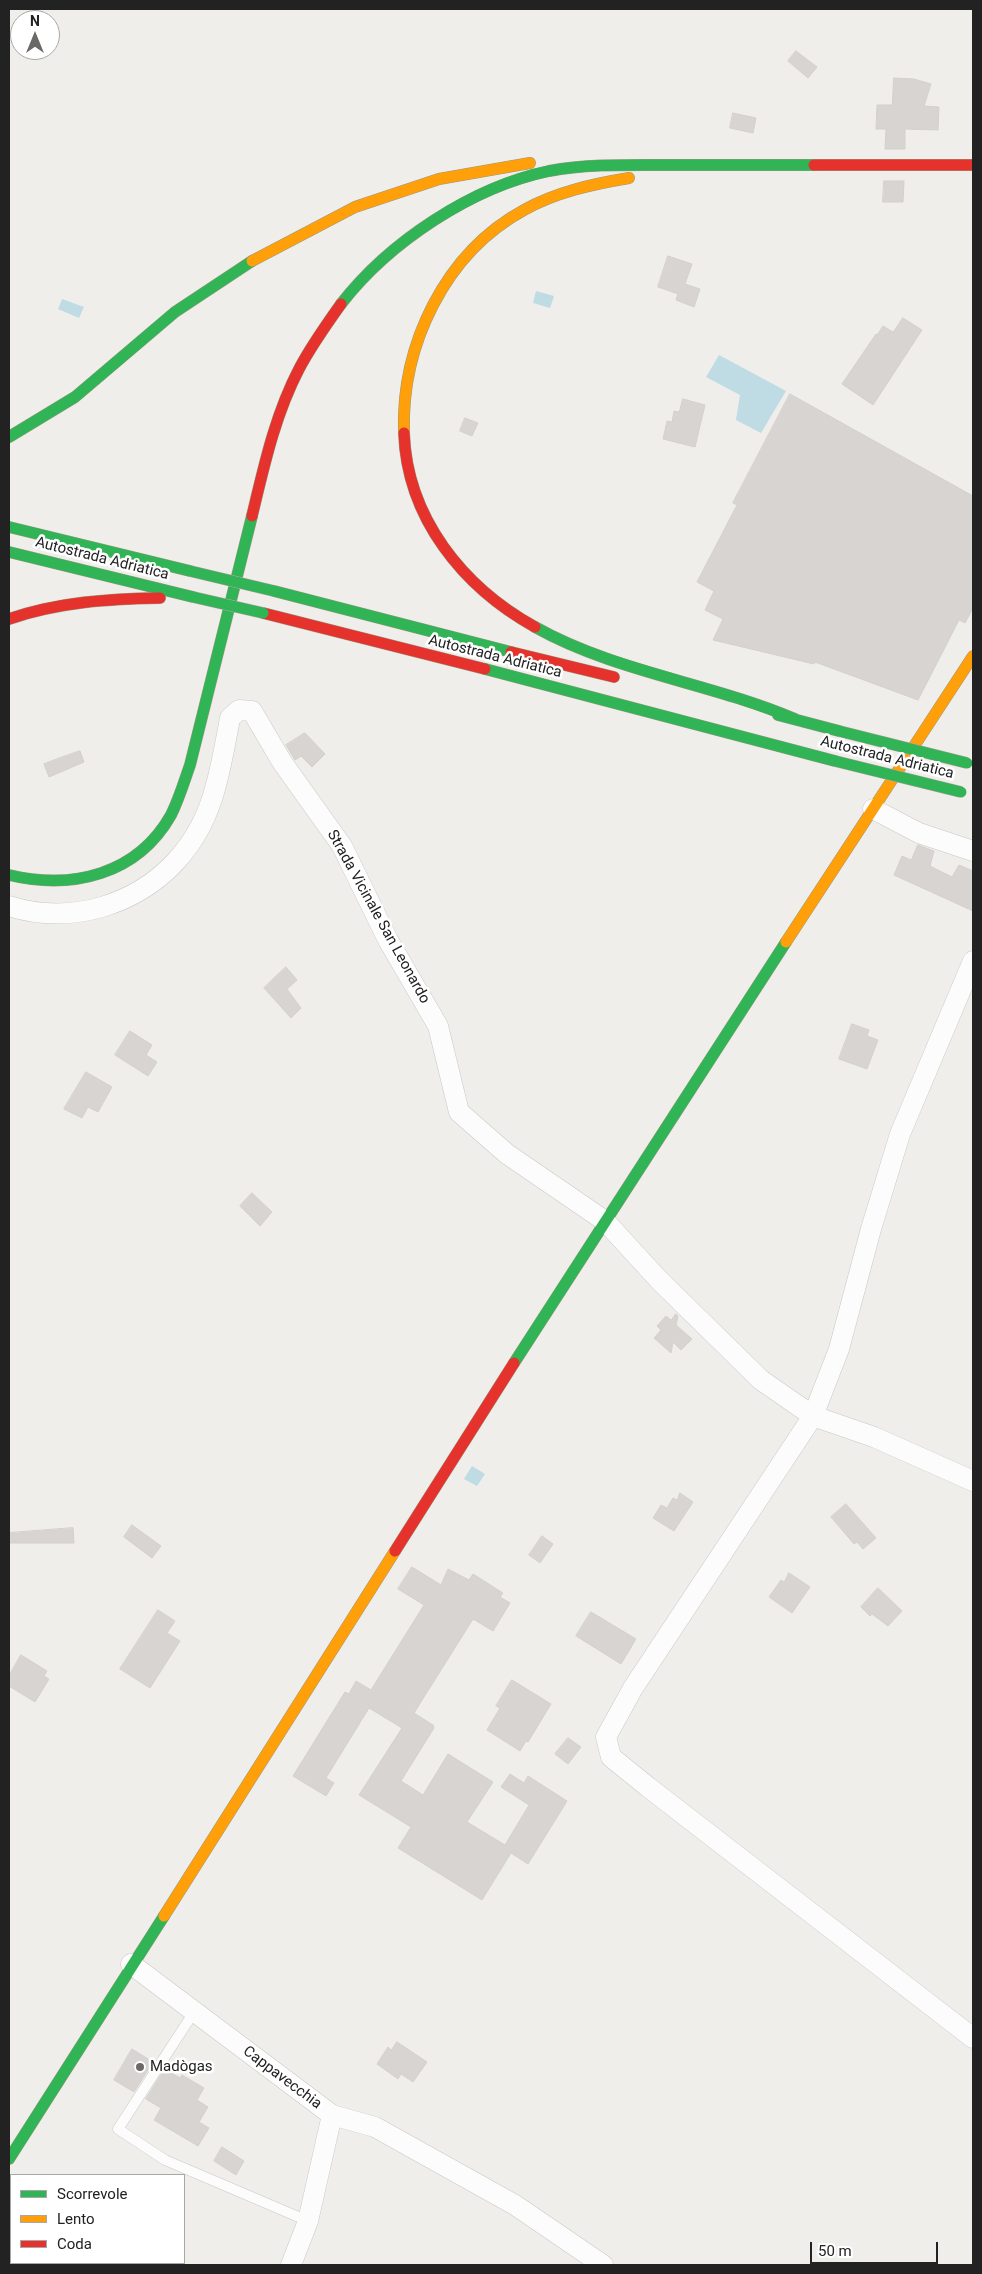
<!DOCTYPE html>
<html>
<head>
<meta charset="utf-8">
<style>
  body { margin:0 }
  #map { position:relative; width:982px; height:2274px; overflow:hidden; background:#f0eeeb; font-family:Roboto,sans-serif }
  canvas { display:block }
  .frame { position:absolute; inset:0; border:10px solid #222; pointer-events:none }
  .legend { position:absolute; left:10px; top:2174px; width:175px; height:90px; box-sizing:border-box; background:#fff; border:1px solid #a7a7a7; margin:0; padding:6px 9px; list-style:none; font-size:15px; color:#222 }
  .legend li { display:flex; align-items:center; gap:10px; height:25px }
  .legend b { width:25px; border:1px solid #a7a7a7 }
  .north { position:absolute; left:10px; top:10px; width:50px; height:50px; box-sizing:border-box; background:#fff; border:1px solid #a7a7a7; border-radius:50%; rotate:0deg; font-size:14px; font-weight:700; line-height:20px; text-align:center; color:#222 }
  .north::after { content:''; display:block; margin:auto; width:18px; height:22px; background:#6a6968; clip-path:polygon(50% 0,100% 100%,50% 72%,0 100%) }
  .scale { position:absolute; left:810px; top:2242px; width:128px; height:22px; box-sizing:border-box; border:2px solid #222; border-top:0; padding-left:6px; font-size:15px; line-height:18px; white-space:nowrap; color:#222; -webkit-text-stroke:4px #fff; paint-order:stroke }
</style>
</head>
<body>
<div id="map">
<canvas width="982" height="2274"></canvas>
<div class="frame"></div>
<ul class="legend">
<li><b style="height:6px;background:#30b455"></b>Scorrevole</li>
<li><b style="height:6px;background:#ff9f0a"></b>Lento</li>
<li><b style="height:6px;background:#e5322d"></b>Coda</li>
</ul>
<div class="north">N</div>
<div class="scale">50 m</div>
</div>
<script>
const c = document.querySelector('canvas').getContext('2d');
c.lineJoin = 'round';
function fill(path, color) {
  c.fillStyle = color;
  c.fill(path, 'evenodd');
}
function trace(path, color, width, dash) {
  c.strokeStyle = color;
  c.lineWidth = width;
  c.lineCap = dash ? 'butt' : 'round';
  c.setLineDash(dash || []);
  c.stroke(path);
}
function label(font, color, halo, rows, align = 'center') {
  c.font = font + ' Roboto,sans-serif';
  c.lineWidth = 5;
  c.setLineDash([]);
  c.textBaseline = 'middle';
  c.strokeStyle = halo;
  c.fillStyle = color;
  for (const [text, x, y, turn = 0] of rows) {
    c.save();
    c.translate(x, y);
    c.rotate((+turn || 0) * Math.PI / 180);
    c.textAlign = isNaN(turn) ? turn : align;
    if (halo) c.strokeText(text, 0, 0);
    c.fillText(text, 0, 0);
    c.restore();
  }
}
fill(new Path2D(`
  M 536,291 L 554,296 L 550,308 L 533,303 Z
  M 62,299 L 84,307 L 79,318 L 58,309 Z
  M 719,355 L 786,391 L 761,433 L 736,420 L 740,395 L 706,377 Z
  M 472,1466 L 485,1474 L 477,1486 L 464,1479 Z`), '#bfdbe3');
const building = new Path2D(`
  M 796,51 L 817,67 L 808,78 L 788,61 Z
  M 894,78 L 914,79 L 931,84 L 924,106 L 939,107 L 938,130 L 905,129 L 905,149 L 885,149 L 886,129 L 876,129 L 877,105 L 892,105 Z
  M 733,113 L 756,118 L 753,133 L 730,128 Z
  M 884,181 L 904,181 L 903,202 L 883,202 Z
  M 668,256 L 692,264 L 685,284 L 700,289 L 694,307 L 676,300 L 678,294 L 658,287 Z
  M 903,318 L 922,330 L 873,405 L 842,384 L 876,334 L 877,335 L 883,326 L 893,332 Z
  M 790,394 L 973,496 L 973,608 L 965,623 L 959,620 L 918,700 L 815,662 L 814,664 L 713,640 L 723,619 L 705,610 L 714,591 L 697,582 L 737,505 L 733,503 Z
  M 683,399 L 705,405 L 695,447 L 663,439 L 667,421 L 672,422 L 674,411 L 679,412 Z
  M 465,418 L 478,423 L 472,436 L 460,431 Z
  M 305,733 L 325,754 L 312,767 L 301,756 L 295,760 L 286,745 Z
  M 80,751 L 84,762 L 49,777 L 44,764 Z
  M 918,845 L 934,851 L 930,866 L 952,877 L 959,865 L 973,871 L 973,911 L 894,875 L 902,856 L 911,860 Z
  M 286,967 L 297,980 L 287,989 L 301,1008 L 291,1018 L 264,988 Z
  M 852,1024 L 869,1030 L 867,1036 L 878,1040 L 867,1069 L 839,1059 Z
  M 130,1031 L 152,1045 L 146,1055 L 157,1062 L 148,1076 L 115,1055 Z
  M 86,1072 L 112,1087 L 98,1112 L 88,1107 L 82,1118 L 64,1109 Z
  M 252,1193 L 272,1212 L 260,1226 L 240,1206 Z
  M 676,1314 L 678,1316 L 676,1325 L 692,1339 L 681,1350 L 673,1342 L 671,1353 L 654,1338 L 661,1330 L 657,1326 L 666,1316 L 671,1320 Z
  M 680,1493 L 693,1502 L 674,1531 L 653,1518 L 661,1505 L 667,1508 L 673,1498 L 677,1500 Z
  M 846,1504 L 876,1538 L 863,1549 L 857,1542 L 854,1544 L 831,1517 Z
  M 132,1525 L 161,1546 L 152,1558 L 124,1537 Z
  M 73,1528 L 74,1543 L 9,1543 L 9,1533 Z
  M 542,1536 L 553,1544 L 540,1563 L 529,1555 Z
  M 412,1567 L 441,1585 L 448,1569 L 469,1580 L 473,1574 L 503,1593 L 500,1597 L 510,1603 L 493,1631 L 473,1619 L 414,1713 L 433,1725 L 434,1728 L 401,1781 L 423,1795 L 448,1754 L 493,1782 L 467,1822 L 505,1845 L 529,1805 L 501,1787 L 510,1774 L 524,1783 L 528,1776 L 567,1801 L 528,1864 L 511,1853 L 482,1900 L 398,1848 L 411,1827 L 359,1795 L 402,1728 L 369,1708 L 326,1778 L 334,1783 L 326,1796 L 293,1776 L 345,1692 L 349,1694 L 356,1681 L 371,1690 L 424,1605 L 398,1589 Z
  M 789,1573 L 810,1587 L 792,1613 L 769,1597 L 781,1580 L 784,1582 Z
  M 878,1588 L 902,1611 L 888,1626 L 872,1614 L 870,1616 L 861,1607 Z
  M 158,1610 L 175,1621 L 167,1633 L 180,1641 L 150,1688 L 120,1669 Z
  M 591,1612 L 636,1639 L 621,1664 L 576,1636 Z
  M 21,1655 L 47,1671 L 44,1676 L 49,1679 L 35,1702 L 9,1686 L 9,1676 Z
  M 512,1680 L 551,1704 L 528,1742 L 526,1741 L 520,1751 L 487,1730 L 500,1708 L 496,1706 Z
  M 568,1738 L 581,1747 L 568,1764 L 555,1754 Z
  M 397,2042 L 427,2062 L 413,2082 L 401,2074 L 398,2079 L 377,2064 L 388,2047 L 391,2050 Z
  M 132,2049 L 153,2062 L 134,2092 L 114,2080 Z
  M 165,2069 L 180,2078 L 182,2075 L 204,2088 L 197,2100 L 208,2107 L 199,2122 L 209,2128 L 198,2146 L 154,2120 L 161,2108 L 146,2099 Z
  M 222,2147 L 244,2161 L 236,2175 L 214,2161 Z`);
fill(building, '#d7d4d2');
trace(building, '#d3d0cc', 1);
const lane = new Path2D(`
  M 194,2012 L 118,2129 L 165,2160 L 308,2221`);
const street = new Path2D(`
  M 873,809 L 919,833 L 973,851
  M 9,906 C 40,916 70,916 102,907 C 161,889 201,845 216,785 C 222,763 226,740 230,718 L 239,710 L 252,711 L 282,762 L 342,846 L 388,940 L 438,1026 L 459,1112 L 507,1154 L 605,1221 L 659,1280 L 761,1380 L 813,1416 L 839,1349 L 871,1229 L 900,1134 L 973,961
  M 973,1481 L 874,1437 L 813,1416 L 633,1688 L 606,1737 L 611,1757 L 648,1787 L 973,2038
  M 131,1964 L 332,2115 L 308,2221 L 291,2265
  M 332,2115 L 375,2127 L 515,2205 L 603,2265`);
const fast = new Path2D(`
  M 341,304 C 389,242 472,187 549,171 C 587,164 627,165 666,165 C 716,165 765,165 814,165
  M 9,437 L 75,397 L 175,312 L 252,261
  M 9,527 L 190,571
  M 9,552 L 193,597
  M 274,591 L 511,652
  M 535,627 C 615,672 711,683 795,719
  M 485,669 L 835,761
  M 778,715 L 839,731
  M 9,875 C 72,890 137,875 171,815 C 179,799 184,782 190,765 L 252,516
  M 514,1363 L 786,942
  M 9,2159 L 164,1916`);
const slow = new Path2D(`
  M 252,261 L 355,207 L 439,179 L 530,163
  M 404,433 C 401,345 445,253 524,210 C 556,192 593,184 629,178
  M 786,942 L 973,656
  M 164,1916 L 395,1551`);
const jam = new Path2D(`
  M 814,165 L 973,165
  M 404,433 C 407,518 463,587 535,627
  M 252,516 C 264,466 275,415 299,369 C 311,346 326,325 341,304
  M 263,613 L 485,669
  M 9,619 C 58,602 108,599 160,598
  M 511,652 L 614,677
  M 395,1551 L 514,1363`);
trace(lane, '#c9c8c7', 11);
trace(street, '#c9c8c7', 21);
trace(fast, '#999a82', 12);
trace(slow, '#999a82', 12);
trace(jam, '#999a82', 12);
trace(lane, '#fdfcfc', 10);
trace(street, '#fdfcfc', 20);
trace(fast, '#30b455', 11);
trace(slow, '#ff9f0a', 11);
trace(jam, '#e5322d', 11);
const fastBridge = new Path2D(`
  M 190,571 L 274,591
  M 193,597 L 263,613
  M 839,731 L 967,763
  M 835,761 L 961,792`);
trace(fastBridge, '#c5a2ac', 12, []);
trace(fastBridge, '#30b455', 11);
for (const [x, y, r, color] of [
  [140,2067,5,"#6a6968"]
]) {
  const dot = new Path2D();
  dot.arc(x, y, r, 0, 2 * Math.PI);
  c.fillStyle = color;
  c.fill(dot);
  trace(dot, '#fff', 2);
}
label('15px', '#222', '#fff', [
  ["Autostrada Adriatica",102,559,14],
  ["Autostrada Adriatica",495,657,14],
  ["Autostrada Adriatica",887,758,14],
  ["Strada Vicinale San Leonardo",378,917,61],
  ["Cappavecchia",282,2078,37]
]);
label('15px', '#222', '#fff', [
  ["Madògas",150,2067]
], 'left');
</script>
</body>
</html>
